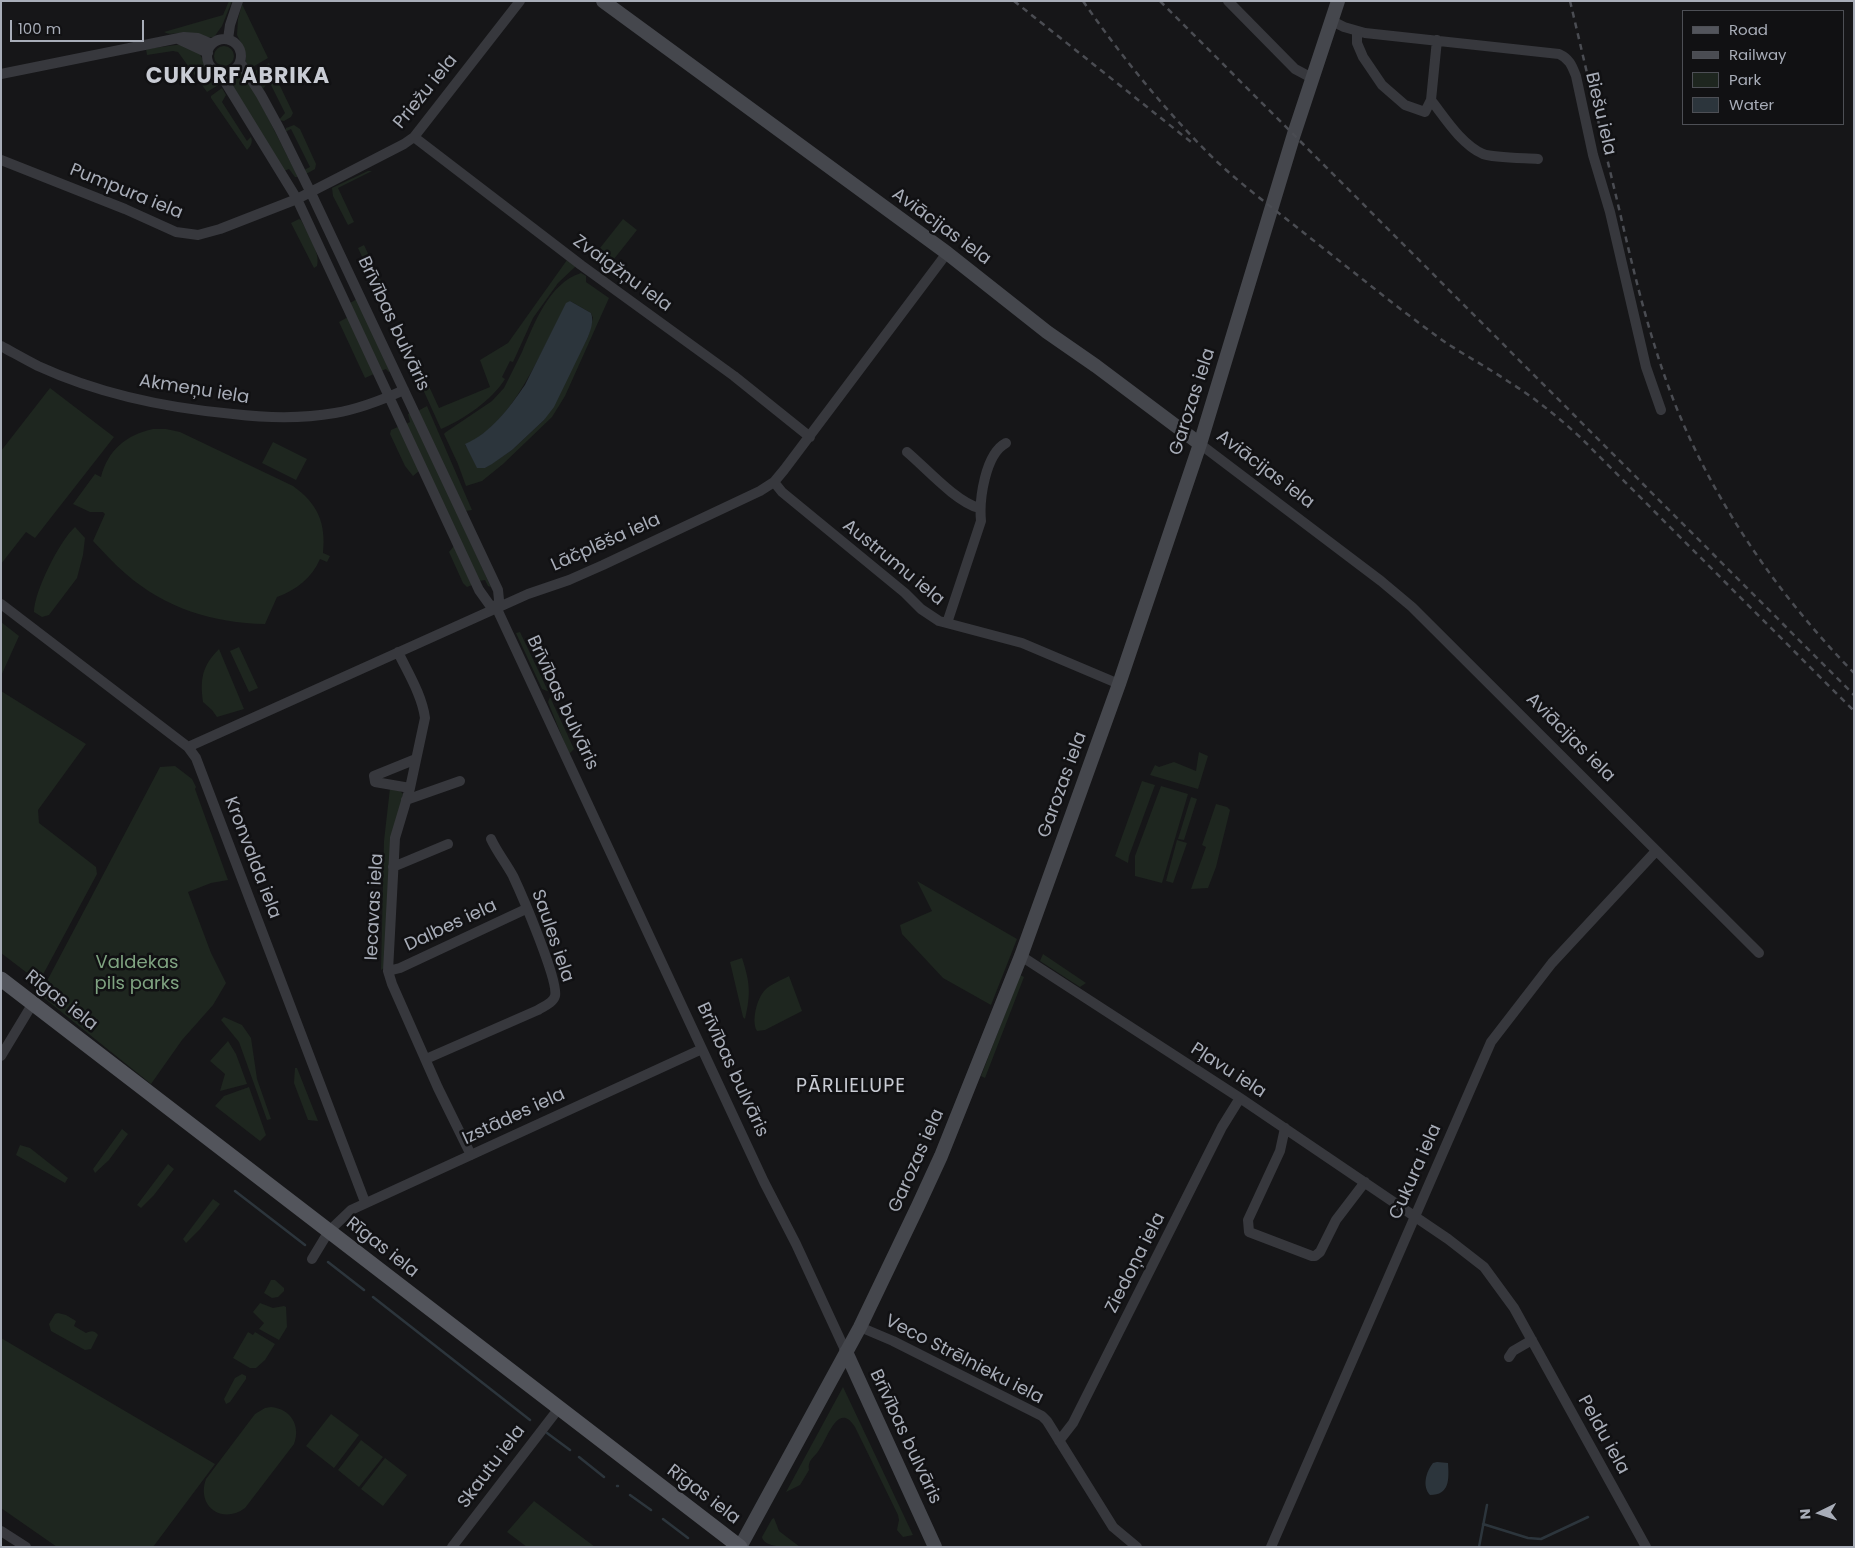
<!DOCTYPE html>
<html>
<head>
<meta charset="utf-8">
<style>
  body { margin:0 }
  #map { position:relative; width:1855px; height:1548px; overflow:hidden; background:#161618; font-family:Poppins,sans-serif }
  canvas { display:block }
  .frame { position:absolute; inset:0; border:2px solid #a8adb8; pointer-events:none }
  .legend { position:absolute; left:1682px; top:10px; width:162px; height:115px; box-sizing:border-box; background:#111113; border:1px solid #4d4f55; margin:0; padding:6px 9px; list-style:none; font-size:15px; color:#a8adb8 }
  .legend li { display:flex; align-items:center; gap:10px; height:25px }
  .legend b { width:25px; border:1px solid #4d4f55 }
  .north { position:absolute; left:1795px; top:1488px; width:50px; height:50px; -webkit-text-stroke:4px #111113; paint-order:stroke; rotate:266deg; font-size:14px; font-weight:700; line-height:20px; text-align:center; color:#a8adb8 }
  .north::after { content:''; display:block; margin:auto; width:18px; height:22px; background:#a8adb8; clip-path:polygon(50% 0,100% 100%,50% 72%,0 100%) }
  .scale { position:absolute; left:10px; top:20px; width:134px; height:22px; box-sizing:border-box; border:2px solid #a8adb8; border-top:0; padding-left:6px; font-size:15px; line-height:18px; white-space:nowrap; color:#a8adb8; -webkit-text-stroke:4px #111113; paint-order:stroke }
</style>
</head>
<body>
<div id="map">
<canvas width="1855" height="1548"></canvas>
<div class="frame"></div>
<ul class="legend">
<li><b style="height:6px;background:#53555c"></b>Road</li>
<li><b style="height:6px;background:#4a4c52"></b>Railway</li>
<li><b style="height:14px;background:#1e261f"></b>Park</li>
<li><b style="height:14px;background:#2c353c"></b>Water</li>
</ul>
<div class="north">N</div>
<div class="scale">100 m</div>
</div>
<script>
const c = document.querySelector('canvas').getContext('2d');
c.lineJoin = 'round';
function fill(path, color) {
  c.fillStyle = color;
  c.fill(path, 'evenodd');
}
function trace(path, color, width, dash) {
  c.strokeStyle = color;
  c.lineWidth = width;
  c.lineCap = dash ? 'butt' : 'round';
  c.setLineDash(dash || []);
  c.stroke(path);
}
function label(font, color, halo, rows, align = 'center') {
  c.font = font + ' Poppins,sans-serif';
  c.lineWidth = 5;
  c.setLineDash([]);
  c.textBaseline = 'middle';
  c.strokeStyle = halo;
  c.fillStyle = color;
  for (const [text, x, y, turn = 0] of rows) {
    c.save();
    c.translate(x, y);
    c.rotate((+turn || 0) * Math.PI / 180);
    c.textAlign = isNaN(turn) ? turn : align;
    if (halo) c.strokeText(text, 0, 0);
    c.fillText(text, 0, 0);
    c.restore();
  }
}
fill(new Path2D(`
  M 229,1 L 232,1 L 222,26 L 214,37 C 204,39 195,34 185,33 C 177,32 171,36 164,32 L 223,15 Z
  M 242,4 L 268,58 L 249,69 L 246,64 L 245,51 L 237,35 L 238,19 Z
  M 176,45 L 183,45 L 200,54 L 207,69 L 220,84 L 207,92 L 178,52 L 173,51 L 147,55 L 146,49 Z
  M214 56a10 10 0 1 1 20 0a10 10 0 1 1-20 0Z
  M 269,63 L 293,113 L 291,117 L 284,121 L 279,120 L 285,113 L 269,81 L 263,89 L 251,73 Z
  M 241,70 L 258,98 L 298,177 L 295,177 L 289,169 L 284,171 L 225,78 L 231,76 Z
  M 222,88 L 226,95 L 222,102 L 247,141 L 251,137 C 253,142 251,146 247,150 L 211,98 L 211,96 Z
  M 294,125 L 300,129 L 316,164 L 315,169 L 306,174 L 304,170 L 310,167 L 291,129 L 285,132 L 286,128 Z
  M 368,171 L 372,171 L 338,188 L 354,222 L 348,225 L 333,196 L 332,188 Z
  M 299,219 L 301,220 C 307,232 321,253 317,266 L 314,268 L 291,223 Z
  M 623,219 L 637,230 L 614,259 L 600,248 Z
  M 364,245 L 382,283 L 376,286 L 358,248 Z
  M 567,260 L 576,266 L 558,283 L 533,318 L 513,362 L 510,361 L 502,377 L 505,379 C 493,399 463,420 441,429 L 421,385 L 427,382 L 439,408 L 490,387 L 480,360 L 508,343 Z
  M 581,273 L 586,276 L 586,282 L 609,298 L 565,396 L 552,417 L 503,464 L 482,481 L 466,486 L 458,464 L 444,434 L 446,432 L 492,401 L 504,388 C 510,376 516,364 522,352 C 534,324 549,283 581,273 ZM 570,301 L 591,313 L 593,318 L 588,337 L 544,420 L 512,450 L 485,468 L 465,445 C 518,421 540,347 570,301 Z
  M 357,299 L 391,371 L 389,372 L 386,369 L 381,371 L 350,303 Z
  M 348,317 L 374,374 L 365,378 L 339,322 Z
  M 50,388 L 114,437 L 35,538 L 26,532 L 1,564 L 1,451 Z
  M 427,406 L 472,510 L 465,511 L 416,412 Z
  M 411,413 L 491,587 L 488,586 L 485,580 L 479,581 L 406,424 L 410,422 L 408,414 Z
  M 400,426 L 419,471 L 413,476 L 405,466 L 390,434 L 391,430 Z
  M 153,429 L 166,429 L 180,432 L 293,486 C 318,504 326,523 323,553 L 330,556 L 327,562 L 320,559 C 312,578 296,590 277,597 L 265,624 C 213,623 165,608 126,574 C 114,564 104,552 93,541 L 105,514 L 103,512 L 90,512 L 73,504 L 95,474 L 101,477 C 108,450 126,435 153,429 Z
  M 273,442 L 307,459 L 296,480 L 262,463 Z
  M 75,527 L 85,538 L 83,555 L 77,578 L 49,615 L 42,617 L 34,612 C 34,592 60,540 75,527 Z
  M 454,546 L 472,585 L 467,587 L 463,583 L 449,552 Z
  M 1,622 L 19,636 L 1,676 Z
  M 520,632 L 548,691 L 547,691 L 542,689 L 516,633 Z
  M 239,647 L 258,688 L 249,692 L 230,651 Z
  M 219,649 L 244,709 L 217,717 L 212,710 L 203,702 C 200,679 202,666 219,649 Z
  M 1,691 L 86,744 L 38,810 L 39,823 L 96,867 L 97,874 L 39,982 L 1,953 Z
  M 550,697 L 574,749 L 569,754 L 548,702 Z
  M 1199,752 L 1208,756 L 1198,789 L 1150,775 L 1155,765 L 1159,767 L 1174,762 L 1196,771 Z
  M 175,766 L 192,779 L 196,787 L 195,789 L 228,880 L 211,883 L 188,892 L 211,953 L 226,983 L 213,1005 L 182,1040 L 151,1084 L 44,998 L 47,981 L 160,767 Z
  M 1142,781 L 1155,785 L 1129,856 L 1128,863 L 1115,856 Z
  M 1161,786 L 1188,794 L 1162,883 L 1135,876 L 1135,856 Z
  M 390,788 L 399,790 L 403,794 L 384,968 L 381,970 L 384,841 Z
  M 1191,797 L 1197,799 L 1184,840 L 1178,839 Z
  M 1216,804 L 1227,807 L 1230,810 L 1216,867 L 1208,888 L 1191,889 L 1206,847 L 1202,845 Z
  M 1177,840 L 1187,843 L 1173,883 L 1166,881 Z
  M 917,881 L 1017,939 L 991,1005 L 943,978 L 902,934 L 900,925 L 932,911 Z
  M 1043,954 L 1086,983 L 1080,987 L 1040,961 Z
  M 742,958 C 750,982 751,994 745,1019 L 743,1017 L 730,962 Z
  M 1020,975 L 1024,977 L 985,1078 L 981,1076 Z
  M 789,976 L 802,1011 L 765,1030 L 757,1031 C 751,1021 757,998 765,990 C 771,984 782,980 789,976 Z
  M 224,1017 L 242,1025 L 251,1038 L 257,1079 L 271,1119 L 267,1120 L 239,1042 L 221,1020 Z
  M 228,1041 L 236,1054 L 247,1084 L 220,1091 L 225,1074 L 210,1061 Z
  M 295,1068 L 297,1068 L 318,1121 L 308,1120 L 294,1083 Z
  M 249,1087 L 266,1135 L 260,1141 L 215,1106 L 224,1096 Z
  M 122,1129 L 128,1134 L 109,1160 L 95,1173 L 93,1169 Z
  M 20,1145 L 30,1148 L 68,1178 L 65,1183 L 16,1155 Z
  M 168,1164 L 174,1169 L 154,1195 L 141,1208 L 137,1205 Z
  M 213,1199 L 220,1204 L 200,1229 L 186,1243 L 183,1239 Z
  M 271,1280 L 275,1280 L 284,1288 L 284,1291 L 278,1297 L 272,1298 L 264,1293 Z
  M 260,1303 L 273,1308 L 284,1306 L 286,1307 L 287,1327 L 279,1340 L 259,1329 L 264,1323 L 253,1312 Z
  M 58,1313 L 66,1315 L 76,1321 L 74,1326 L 86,1333 C 91,1331 94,1330 98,1335 L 91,1349 L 85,1350 L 51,1331 L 49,1324 L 55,1314 Z
  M 248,1332 L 253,1335 L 255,1332 L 275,1344 L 265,1360 L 256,1368 L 250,1368 L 233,1358 Z
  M 1,1338 L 215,1464 L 153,1547 L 57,1547 L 1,1508 Z
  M 242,1374 L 246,1376 L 246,1379 L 230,1402 L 226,1404 L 224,1399 L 235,1378 Z
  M 843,1387 L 853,1408 L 913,1535 L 903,1537 L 897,1530 L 899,1520 L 898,1515 L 855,1427 C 838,1400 827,1440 819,1450 C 815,1457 807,1460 809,1470 L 800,1485 L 786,1492 Z
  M 271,1407 C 291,1409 301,1426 294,1444 L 245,1508 C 222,1525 196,1506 206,1479 L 255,1414 L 265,1408 Z
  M 331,1414 L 359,1435 L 334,1468 L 306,1446 Z
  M 361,1440 L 383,1457 L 359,1487 L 338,1470 Z
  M 385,1458 L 407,1475 L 383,1506 L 361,1489 Z
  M 534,1501 L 595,1547 L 527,1547 L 507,1532 Z
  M 774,1518 L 779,1531 L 800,1547 C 788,1547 764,1548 762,1537 L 772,1519 Z`), '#1e261f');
fill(new Path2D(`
  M 570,301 L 591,313 C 594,321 591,329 588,337 L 554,407 L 544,420 L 512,450 L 492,464 L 485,468 L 477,468 L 465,444 C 491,433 509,408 525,385 L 566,303 Z
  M 1437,1462 L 1448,1463 C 1449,1479 1450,1495 1430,1495 C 1422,1486 1426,1472 1433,1463 Z`), '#2c353c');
trace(new Path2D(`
  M 235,1191 L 305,1245
  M 328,1262 L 364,1290
  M 373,1297 L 530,1420
  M 547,1433 L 570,1450
  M 579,1457 L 604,1477
  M 617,1486 L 618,1486
  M 630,1495 L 651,1510
  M 663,1519 L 688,1538
  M 1483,1524 L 1528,1538 L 1541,1539 L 1588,1517
  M 1479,1547 L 1487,1505`), '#2c353c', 2.5);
trace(new Path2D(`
  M 1228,1 L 1295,69 L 1312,78
  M 1332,21 L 1344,27 L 1365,33 L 1559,54 C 1570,59 1572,66 1576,76 L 1593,155 L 1610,212 L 1646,367 L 1661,410
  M 1357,31 L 1357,43 L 1363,57 L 1382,85 L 1405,105 L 1425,112 L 1431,100
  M 178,39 L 208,53
  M 228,39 L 230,25 L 238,1
  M207 56a17 17 0 1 1 34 0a17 17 0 1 1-34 0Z
  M 1437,40 L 1431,100 C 1445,118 1461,144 1483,154 C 1494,158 1524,158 1538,159
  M 240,62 L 261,95 L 279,128 L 311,193 L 498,590 L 499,600 L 497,609
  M 219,72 L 297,199 L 479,590 L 489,604 L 497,609 L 764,1182 L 796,1244 L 846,1352
  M 1,74 L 184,37 L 198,38 L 212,44
  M 414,137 L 581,265 L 734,376 L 810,437
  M 1,160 L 125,209 L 176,232 L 198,235 L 220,229 L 297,199 L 404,144 L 414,137 L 520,1
  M 1,346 C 14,353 26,360 38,366 C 99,394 167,408 233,414 C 267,418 301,419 335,413 C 359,409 382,400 404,390
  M 1200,444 L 1381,581 L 1412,607 L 1759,953
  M 907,452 C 926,468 956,502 979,508
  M 774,482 L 782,492 L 905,593 L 921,609 L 939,621 L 1022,643 L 1119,684
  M 1,604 L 188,747 L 196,758 L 365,1202
  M 947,623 L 981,521 C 979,500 985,454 1006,443
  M 398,652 C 408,673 422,695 425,718 L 410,788 L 395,838 L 388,971 L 392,984 L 438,1088 L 471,1155
  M 188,747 L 528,594 L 569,580 L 603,565 L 760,491 L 774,482 L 784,470 L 947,253
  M 410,788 L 375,782 L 374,776 L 416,759
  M 406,800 L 460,781
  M 393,867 L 448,844
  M 1021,956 L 1240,1098 L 1448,1239 L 1484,1267 L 1514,1308 L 1646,1547
  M 388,971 L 400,968 L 526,909
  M 1,1056 L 33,1003
  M 426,1059 L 538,1010 C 544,1006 553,1003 555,996 C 559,981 521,893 513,876 C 506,863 497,852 491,839
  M 1285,1128 L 1280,1151 L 1248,1220 L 1249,1232 L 1312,1256 L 1315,1256 L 1320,1252 L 1336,1220 L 1365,1182
  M 312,1259 L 329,1231 L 351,1210 L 702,1049
  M 860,1327 L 893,1341 L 1042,1416 L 1047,1421 L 1113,1527 L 1137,1547
  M 1509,1357 L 1513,1351 L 1532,1340
  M 1059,1441 L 1073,1423 L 1222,1127 L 1240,1098
  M 1,1531 L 26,1547
  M 452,1547 L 559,1408
  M 1271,1547 L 1491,1042 L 1552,963 L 1656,851`), '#37383d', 10);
trace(new Path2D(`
  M 603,1 L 947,253 L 1047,332 L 1096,366 L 1200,444
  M 846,1352 L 935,1547
  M 740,1547 L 860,1327 L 918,1206 L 941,1156 L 1021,956 L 1119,684 L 1200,444 L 1294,134 L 1338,1`), '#45474d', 14);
trace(new Path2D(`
  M 1,979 L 740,1547`), '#53555c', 15);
trace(new Path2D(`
  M 1014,1 L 1191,142
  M 1083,1 C 1121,56 1164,109 1211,156 C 1240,184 1273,208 1304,233 C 1350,269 1395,306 1442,340 C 1464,355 1487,367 1509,382 C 1535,398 1558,417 1581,438 L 1854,711
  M 1160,1 L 1854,695
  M 1570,1 C 1586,68 1601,134 1617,200 C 1633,269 1649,338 1675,404 C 1715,504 1779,596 1854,673`), '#4a4c52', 2.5, [6, 5]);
label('18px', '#a8adb8', '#111113', [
  ["Priežu iela",426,92,-51],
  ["Biešu iela",1600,114,77],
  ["Pumpura iela",126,192,22],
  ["Aviācijas iela",941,227,36],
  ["Zvaigžņu iela",622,274,36],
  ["Brīvības bulvāris",393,324,65],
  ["Akmeņu iela",194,390,9],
  ["Garozas iela",1193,402,-72],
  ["Aviācijas iela",1265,470,37],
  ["Lāčplēša iela",606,543,-24],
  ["Austrumu iela",893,563,39],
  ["Brīvības bulvāris",562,703,65],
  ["Aviācijas iela",1570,738,45],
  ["Garozas iela",1063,785,-70],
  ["Kronvalda iela",252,858,69],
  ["Iecavas iela",375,907,-87],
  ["Dalbes iela",451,926,-25],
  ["Saules iela",552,936,71],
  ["Rīgas iela",61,1001,38],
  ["Brīvības bulvāris",732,1070,65],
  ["Pļavu iela",1228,1071,33],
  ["Izstādes iela",514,1117,-25],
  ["Garozas iela",917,1161,-66],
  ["Cukura iela",1416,1172,-66],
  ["Rīgas iela",382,1248,38],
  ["Ziedoņa iela",1136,1263,-63],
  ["Veco Strēlnieku iela",964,1360,27],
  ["Peldu iela",1603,1435,61],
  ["Brīvības bulvāris",905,1437,65],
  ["Skautu iela",492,1467,-53],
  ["Rīgas iela",703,1495,37]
]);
label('18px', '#7fa381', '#111113', [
  ["Valdekas",137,963],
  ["pils parks",137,984]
]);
c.letterSpacing = '1px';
label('19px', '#c9ccd4', '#111113', [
  ["PĀRLIELUPE",851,1087]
]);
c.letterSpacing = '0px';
c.letterSpacing = '1px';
label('bold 22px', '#c9ccd4', '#111113', [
  ["CUKURFABRIKA",238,77]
]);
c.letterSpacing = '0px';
</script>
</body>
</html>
